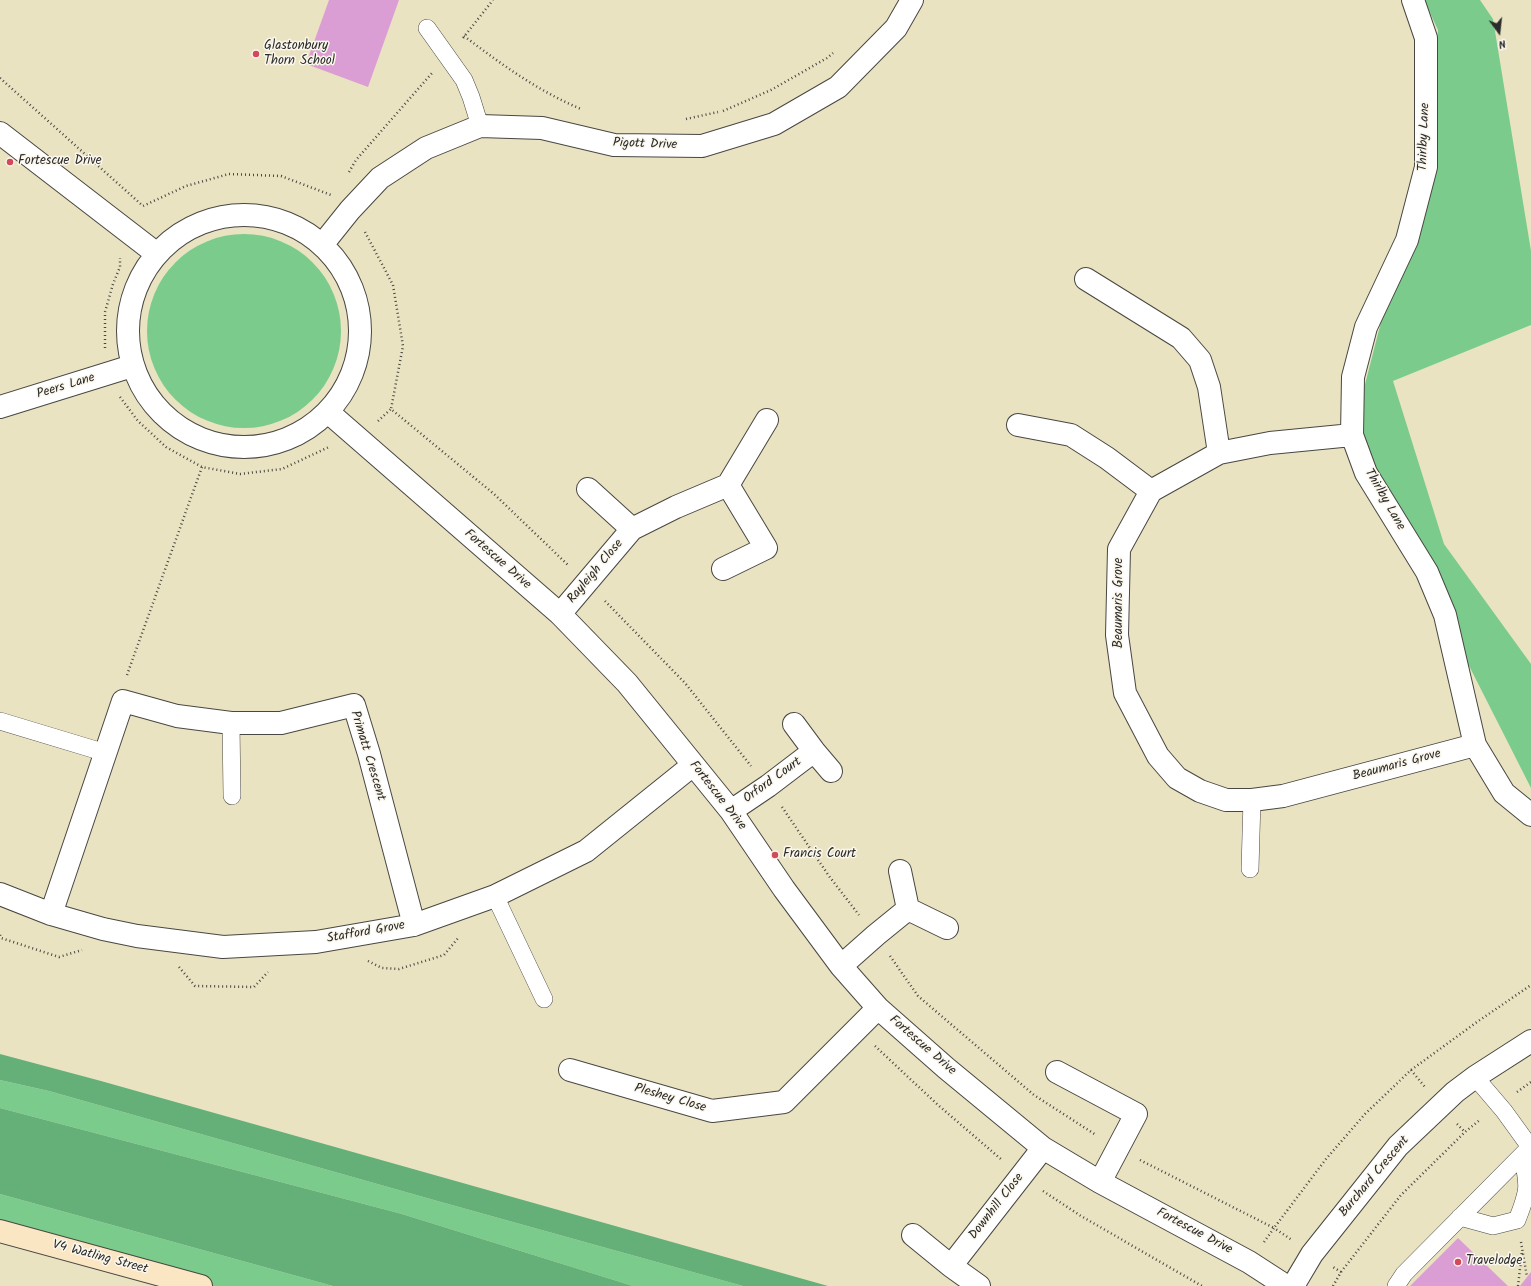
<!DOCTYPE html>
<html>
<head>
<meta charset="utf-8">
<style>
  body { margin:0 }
  #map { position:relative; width:1531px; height:1286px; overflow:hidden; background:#eae3c2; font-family:Kalam,sans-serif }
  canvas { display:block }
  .north { position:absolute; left:1479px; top:12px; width:40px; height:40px; -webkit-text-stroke:3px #fbf7ec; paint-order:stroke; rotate:165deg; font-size:11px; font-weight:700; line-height:16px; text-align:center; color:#2b2b2b }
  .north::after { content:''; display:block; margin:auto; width:14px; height:18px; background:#2b2b2b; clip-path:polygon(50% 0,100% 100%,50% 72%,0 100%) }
</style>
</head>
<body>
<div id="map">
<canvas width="1531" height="1286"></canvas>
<div class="north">N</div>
</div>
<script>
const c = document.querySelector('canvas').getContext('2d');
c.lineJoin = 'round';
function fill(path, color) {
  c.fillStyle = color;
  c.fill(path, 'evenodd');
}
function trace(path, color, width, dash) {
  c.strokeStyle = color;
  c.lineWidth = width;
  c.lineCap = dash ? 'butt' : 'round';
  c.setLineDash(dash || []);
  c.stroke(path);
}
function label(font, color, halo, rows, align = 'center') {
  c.font = font + ' Kalam,sans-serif';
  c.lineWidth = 3;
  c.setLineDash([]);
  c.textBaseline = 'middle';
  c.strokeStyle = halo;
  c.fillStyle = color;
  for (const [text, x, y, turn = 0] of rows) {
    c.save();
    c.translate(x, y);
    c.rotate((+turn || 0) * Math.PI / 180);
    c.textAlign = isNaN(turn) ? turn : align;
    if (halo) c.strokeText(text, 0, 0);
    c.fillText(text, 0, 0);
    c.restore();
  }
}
fill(new Path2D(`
  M 1424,0 L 1480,0 L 1493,19 L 1531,251 L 1531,325 L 1393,381 L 1444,544 L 1531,664 L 1531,788 L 1352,435 L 1431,127 L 1438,30 Z
  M147 331a97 97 0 1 1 194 0a97 97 0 1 1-194 0Z
  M 0,1080 L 49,1091 L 441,1202 L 743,1286 L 633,1286 L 402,1214 L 0,1108 Z
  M 0,1194 L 333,1286 L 201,1286 L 0,1231 Z`), '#7bcc8c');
fill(new Path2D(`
  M 0,1054 L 101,1081 L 828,1286 L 743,1286 L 441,1202 L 49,1091 L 0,1080 Z
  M 0,1108 L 402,1214 L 633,1286 L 333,1286 L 0,1194 Z`), '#64b078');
fill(new Path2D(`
  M 329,0 L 399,0 L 368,87 L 306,64 Z
  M 1458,1238 L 1508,1286 L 1410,1286 Z
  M 1531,1272 L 1531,1286 L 1520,1286 L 1527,1277 Z`), '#db9ed4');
const lane = new Path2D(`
  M 427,28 L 464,80 L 471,97 L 480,126
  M 0,721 L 106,753
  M 231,723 L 232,796
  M 1250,869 L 1252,800
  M 495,896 L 544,999
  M 1460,1217 L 1493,1226 L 1517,1220 C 1529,1190 1529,1186 1522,1155
  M 1396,1286 L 1404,1274 L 1530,1147 L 1504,1111 L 1475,1077`);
const street = new Path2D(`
  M 1413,0 L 1426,38 L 1426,167 L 1407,240 L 1366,327 L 1353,377 L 1352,435 L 1366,473 L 1427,572 L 1445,615 L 1475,745 L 1504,793 L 1531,815
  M 0,133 L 157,254
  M128 331a116 116 0 1 1 232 0a116 116 0 1 1-232 0Z
  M 322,245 L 350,210 L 380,178 L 426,148 L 480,126 L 542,128 L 614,145 L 702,146 L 774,124 L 838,87 L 896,28 L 912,0
  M 1086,279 L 1181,338 L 1200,360 L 1209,387 L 1219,453
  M 0,407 L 132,366
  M 328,412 L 560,614 L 627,683 L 731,811 L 784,889 L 841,966 L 878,1008 L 946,1068 L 1043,1148 L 1100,1182 L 1249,1262 L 1286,1286
  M 1018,425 L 1071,435 L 1107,458 L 1151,491
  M 1352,435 L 1270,443 L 1219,453 L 1151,491 L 1119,549 L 1117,635 L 1125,693 L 1158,756 L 1177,778 L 1200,791 L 1226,800 L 1252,800 L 1283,796 L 1475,745
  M 588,489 L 632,529
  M 723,569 L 766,548 L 728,485
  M 560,614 L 632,529 L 676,507 L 728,485 L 767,420
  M 794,724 L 814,751 L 831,771
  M 731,811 L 768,786 L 814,751
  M 900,871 L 908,909 L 947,928
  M 0,894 L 51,914 L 103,929 L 137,936 L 223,947 L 316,942 L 414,925 L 495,896 L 586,851 L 693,765
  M 51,914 L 123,701 L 177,716 L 231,723 L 281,723 L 354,705 L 369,754 L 414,925
  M 841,966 L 876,935 L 908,909
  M 570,1070 L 712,1111 L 784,1102 L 878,1008
  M 1057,1072 L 1136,1114 L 1100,1182
  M 913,1235 L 951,1266
  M 979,1286 L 951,1266 L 1043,1148
  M 1293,1286 L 1312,1254 L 1398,1146 L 1455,1092 L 1475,1077 L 1531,1041`);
const secondary = new Path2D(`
  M 0,1231 L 201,1286`);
trace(lane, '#484742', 18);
trace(street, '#484742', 24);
trace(secondary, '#484742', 24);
trace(new Path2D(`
  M 464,36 C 501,64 538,91 581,109
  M 463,38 L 493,0
  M 0,78 L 143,206 L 186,186 L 229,174 L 281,176 L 331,195
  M 723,111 L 771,90 L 827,58 L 833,53
  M 686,119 L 718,112
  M 349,172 L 356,160 L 432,73
  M 365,232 L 393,285 L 403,346 L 391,409 L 494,494 L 568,565
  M 105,348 L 105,312 L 113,284 L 120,267 L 120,258
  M 120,397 L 138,421 L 166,447 L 202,467 L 240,474 L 282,469 L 329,447
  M 378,421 L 391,409
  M 605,601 L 685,683 L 751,766
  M 127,675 L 202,467
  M 782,807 L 829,876 L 859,915
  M 0,935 L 1,938 L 59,957 L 82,950
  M 890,956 L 918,996 L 1034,1095 L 1096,1135
  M 368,961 L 382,968 L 399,969 L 444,955 L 459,937
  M 179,967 L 195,986 L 254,987 L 268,972
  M 875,1046 L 938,1105 L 1002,1160
  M 1411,1070 L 1425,1087
  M 1517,1092 L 1531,1082
  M 1457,1124 L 1465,1132
  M 1140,1160 L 1274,1228 L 1326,1159 L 1365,1114 L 1411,1070 L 1477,1022 L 1531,985
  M 1043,1191 L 1081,1216 L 1202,1286
  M 1264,1242 L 1274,1228 L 1292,1240
  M 1521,1242 L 1527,1277
  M 1341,1272 L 1401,1195 L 1465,1132 L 1481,1119
  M 1333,1286 L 1341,1272 L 1333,1267
  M 1518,1286 L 1522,1251`), '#484742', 2.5, [1, 3]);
trace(lane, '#fff', 17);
trace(street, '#fff', 22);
trace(secondary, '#fbe6c4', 22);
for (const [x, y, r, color] of [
  [256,54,4,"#d1495b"],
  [10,162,4,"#d1495b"],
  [775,855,4,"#d1495b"],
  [1458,1262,4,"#d1495b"]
]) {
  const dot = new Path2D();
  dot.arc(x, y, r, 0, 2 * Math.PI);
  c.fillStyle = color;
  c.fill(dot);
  trace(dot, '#fbf7ec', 1.5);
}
label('13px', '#2b2b2b', '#fbf7ec', [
  ["Glastonbury",264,47],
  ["Thorn School",264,62],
  ["Fortescue Drive",18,162],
  ["Francis Court",783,855],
  ["Travelodge",1466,1262]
], 'left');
label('13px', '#2b2b2b', '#fbf7ec', [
  ["Thirlby Lane",1425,137,-88],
  ["Pigott Drive",645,145,2],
  ["Peers Lane",66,387,-17],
  ["Thirlby Lane",1384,500,60],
  ["Fortescue Drive",497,560,41],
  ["Rayleigh Close",596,572,-50],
  ["Beaumaris Grove",1120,603,-90],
  ["Primatt Crescent",367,756,73],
  ["Beaumaris Grove",1397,766,-15],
  ["Orford Court",773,781,-36],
  ["Fortescue Drive",717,796,52],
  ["Stafford Grove",366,933,-10],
  ["Fortescue Drive",922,1046,41],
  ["Pleshey Close",670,1099,16],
  ["Burchard Crescent",1375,1177,-50],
  ["Downhill Close",997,1207,-52],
  ["Fortescue Drive",1194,1232,28],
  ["V4 Watling Street",100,1258,15]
]);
</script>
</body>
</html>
